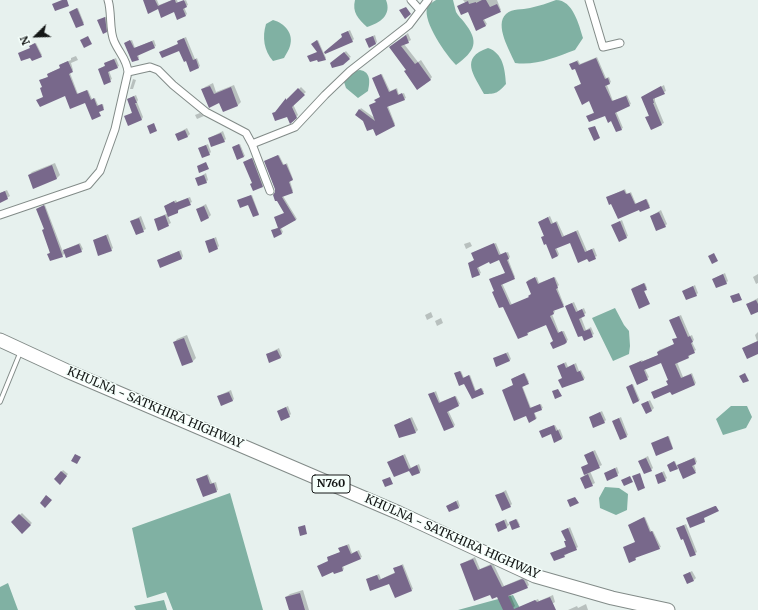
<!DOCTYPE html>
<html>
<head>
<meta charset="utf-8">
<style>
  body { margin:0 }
  #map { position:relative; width:758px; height:610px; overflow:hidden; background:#e7f1ee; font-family:Merriweather,serif }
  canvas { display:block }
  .north { position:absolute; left:16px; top:16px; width:40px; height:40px; -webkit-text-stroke:3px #f5fffb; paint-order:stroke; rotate:247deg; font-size:11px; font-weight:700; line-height:16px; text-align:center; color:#141716 }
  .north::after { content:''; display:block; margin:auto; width:14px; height:18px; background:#141716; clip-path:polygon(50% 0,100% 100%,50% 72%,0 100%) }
</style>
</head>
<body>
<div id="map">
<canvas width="758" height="610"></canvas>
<div class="north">N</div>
</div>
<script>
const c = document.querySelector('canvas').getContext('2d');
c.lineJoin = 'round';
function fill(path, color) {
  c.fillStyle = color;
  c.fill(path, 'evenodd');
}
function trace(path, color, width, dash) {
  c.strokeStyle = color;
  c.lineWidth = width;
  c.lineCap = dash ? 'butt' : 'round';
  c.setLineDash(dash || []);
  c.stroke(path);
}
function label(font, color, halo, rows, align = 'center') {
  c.font = font + ' Merriweather,serif';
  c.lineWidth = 3;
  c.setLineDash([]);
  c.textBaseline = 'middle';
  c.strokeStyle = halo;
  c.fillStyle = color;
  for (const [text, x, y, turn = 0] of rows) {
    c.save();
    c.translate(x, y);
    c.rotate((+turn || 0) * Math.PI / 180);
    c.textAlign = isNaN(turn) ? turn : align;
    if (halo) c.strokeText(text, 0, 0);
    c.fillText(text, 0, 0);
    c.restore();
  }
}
fill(new Path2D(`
  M 355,0 L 386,0 C 392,15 380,23 367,27 C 358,19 352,12 355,0 Z
  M 436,0 L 453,0 C 454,4 455,8 456,12 C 458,16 462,19 464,22 C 480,42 475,51 456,65 C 446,55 423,22 427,8 C 429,4 433,2 436,0 Z
  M 556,0 C 573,0 579,25 583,38 L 575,50 C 556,57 536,66 515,63 C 510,51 494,25 506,14 C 513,8 522,10 530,8 C 539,6 548,3 556,0 Z
  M 273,20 C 285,23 294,34 290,46 C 289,50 286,54 284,58 L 273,61 C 264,51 262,37 266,24 Z
  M 488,48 C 503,53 505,69 506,84 C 498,93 496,94 484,94 C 474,75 459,58 488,48 Z
  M 360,70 C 371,72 370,82 368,91 L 358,98 L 346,88 L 344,82 C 348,76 352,71 360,70 Z
  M 615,308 L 624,325 L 629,331 L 630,346 L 629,354 L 613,361 L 592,318 Z
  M 731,406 L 747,406 L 752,417 L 746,428 L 723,435 L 716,419 Z
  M 605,487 L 619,488 L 628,494 L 627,510 L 616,515 L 600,508 L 599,498 Z
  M 230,493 L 263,610 L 173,610 L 166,592 L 147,598 L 132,528 Z
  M 8,583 L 18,610 L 0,610 L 0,587 Z
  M 513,595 L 521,610 L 458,610 Z
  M 164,600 L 167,610 L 136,610 L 134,606 Z`), '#80b1a3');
fill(new Path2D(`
  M 145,0 L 157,0 L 159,5 L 172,0 L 177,0 L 178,3 L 186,0 L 188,5 L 184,7 L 187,14 L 186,15 L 175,11 L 159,8 Z
  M 463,0 L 497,0 L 501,10 L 484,19 L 487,24 L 485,26 Z
  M 78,8 L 84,23 L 76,27 L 71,11 Z
  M 107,16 L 108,29 L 106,31 L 98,21 Z
  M 350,30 L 354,39 L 352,41 L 324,53 L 343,37 L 344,33 Z
  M 408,33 L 411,40 L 404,44 L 418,62 L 421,60 L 432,77 L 430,80 L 407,69 L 393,45 Z
  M 375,35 L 377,42 L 375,44 L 366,39 Z
  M 186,37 L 195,59 L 197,58 L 200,66 L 199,67 L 186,60 L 180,50 L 161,52 L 179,43 L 178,41 L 179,40 Z
  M 132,40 L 135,48 L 154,40 L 156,46 L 138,54 L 139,58 L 138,59 L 125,43 Z
  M 318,40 L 326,58 L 325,59 L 318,52 L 312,44 Z
  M 36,43 L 42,55 L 41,56 L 30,46 Z
  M 346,51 L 351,57 L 349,58 L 332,62 Z
  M 76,56 L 78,60 L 71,63 L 73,70 L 70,73 L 78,94 L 88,90 L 92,99 L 95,98 L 98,105 L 103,104 L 104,108 L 100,110 L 102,114 L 98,107 L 66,95 L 44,97 L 41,80 L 49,76 L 48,74 L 49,73 L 61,68 L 60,65 L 61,64 L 71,60 L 71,58 Z
  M 597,57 L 606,78 L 609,77 L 611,82 L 607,85 L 613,101 L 627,95 L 631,104 L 616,111 L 623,128 L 617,131 L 612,120 L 605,114 L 589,115 L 595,112 L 590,100 L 575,87 L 582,83 L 576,67 L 572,63 L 578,60 L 580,64 Z
  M 116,58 L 119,66 L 109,71 L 112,79 L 105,83 L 99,69 L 106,65 L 105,63 L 107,62 Z
  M 382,74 L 390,91 L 397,88 L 399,95 L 404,93 L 406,98 L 388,106 L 395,124 L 394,125 L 373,127 L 356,115 L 361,108 L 376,119 L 377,102 L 381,97 L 375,77 Z
  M 133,79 L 136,80 L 133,89 L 130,89 Z
  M 213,83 L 216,92 L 234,85 L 241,102 L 238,105 L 223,111 L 220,102 L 202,90 L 205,87 Z
  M 664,85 L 666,91 L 655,97 L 655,101 L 664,123 L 651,129 L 646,117 L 650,115 L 642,97 Z
  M 301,87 L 306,92 L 293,104 L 298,115 L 292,122 L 287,116 L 273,114 L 277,111 L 288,98 L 289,99 Z
  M 136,95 L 138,100 L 137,102 L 143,117 L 142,119 L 125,117 L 133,112 L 128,99 Z
  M 200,113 L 204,116 L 197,119 L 195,115 Z
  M 187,128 L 190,134 L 188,136 L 176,134 Z
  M 223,131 L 226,139 L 224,141 L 209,138 Z
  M 208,144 L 211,152 L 209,154 L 199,148 Z
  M 240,144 L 245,156 L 238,159 L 233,147 Z
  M 279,155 L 284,165 L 287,163 L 293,179 L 290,181 L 293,191 L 283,196 L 297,219 L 281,228 L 283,232 L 282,233 L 273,230 L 279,227 L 285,213 L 276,192 L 265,161 Z
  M 254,157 L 264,184 L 263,186 L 253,183 L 244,162 Z
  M 55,163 L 60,175 L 57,178 L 34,187 L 29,175 L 32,172 Z
  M 206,173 L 208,180 L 206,182 L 196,179 Z
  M 625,189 L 627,194 L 631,192 L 636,204 L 647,199 L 650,206 L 641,211 L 608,197 Z
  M 7,190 L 10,196 L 0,202 L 0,193 Z
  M 252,195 L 259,214 L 258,214 L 249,204 L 239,200 Z
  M 190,197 L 192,202 L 179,209 L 178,212 L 168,216 L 171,223 L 159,229 L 155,219 L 168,213 L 165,206 L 176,200 L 177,202 Z
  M 206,204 L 211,215 L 209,217 L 197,209 Z
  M 45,205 L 63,252 L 66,249 L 80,243 L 83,249 L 81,251 L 65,253 L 62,256 L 49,254 L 50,252 L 45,228 L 37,209 Z
  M 661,210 L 667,224 L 665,226 L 651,216 Z
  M 141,216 L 146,229 L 136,234 L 131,221 Z
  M 550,216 L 553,223 L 557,221 L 564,236 L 578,230 L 587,251 L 594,248 L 597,256 L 589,260 L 570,241 L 556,247 L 559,254 L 558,256 L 542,237 L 544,236 L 539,222 Z
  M 622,220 L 628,236 L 626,237 L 613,225 Z
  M 108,234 L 113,248 L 111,250 L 94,241 Z
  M 216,237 L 219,246 L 217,248 L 206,242 Z
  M 470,242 L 472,246 L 466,249 L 464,244 Z
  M 496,243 L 501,255 L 508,252 L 510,257 L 508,259 L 515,277 L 502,283 L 512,305 L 530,297 L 532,294 L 527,282 L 528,280 L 537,277 L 539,283 L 555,277 L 559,285 L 557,287 L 564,305 L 554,310 L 555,312 L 552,314 L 559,332 L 564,331 L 568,340 L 564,343 L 554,341 L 547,324 L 529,332 L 528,334 L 519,338 L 495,290 L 492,278 L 506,273 L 500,259 L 489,261 L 478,266 L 481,273 L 473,277 L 475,260 L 474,252 Z
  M 181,250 L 183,256 L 182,258 L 161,267 L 158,260 L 160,259 Z
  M 725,273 L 728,281 L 726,283 L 713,279 Z
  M 758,274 L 758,283 L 756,284 L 753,277 Z
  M 645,283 L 647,288 L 644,290 L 649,304 L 632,288 Z
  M 695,285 L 698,293 L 696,295 L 684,291 Z
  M 758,298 L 758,311 L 747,304 Z
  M 574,302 L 578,311 L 584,308 L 586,313 L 581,317 L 586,330 L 591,327 L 594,334 L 585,339 L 566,306 Z
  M 431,312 L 433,317 L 427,320 L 425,315 Z
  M 681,315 L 690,336 L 692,335 L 694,340 L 692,342 L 696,350 L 690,354 L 689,357 L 677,362 L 683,377 L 692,373 L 696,383 L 695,384 L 671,390 L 654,391 L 669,385 L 669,379 L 661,362 L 645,369 L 649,377 L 647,379 L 630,366 L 642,360 L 643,361 L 659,355 L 658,352 L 659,350 L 675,344 L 673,340 L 678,337 L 672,319 Z
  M 441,318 L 443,323 L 437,326 L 435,321 Z
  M 758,332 L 758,354 L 743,348 L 757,341 L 755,335 Z
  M 187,335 L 196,358 L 193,361 L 183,365 L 174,343 L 177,339 Z
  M 279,348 L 282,356 L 280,358 L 267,354 Z
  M 508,352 L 511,359 L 509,361 L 494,359 Z
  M 566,362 L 568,367 L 576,363 L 579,371 L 581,370 L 585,378 L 583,380 L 563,378 L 558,366 Z
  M 461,371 L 464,378 L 470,375 L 476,391 L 482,388 L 484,392 L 472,398 L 465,383 L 456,373 Z
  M 525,373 L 529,382 L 522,385 L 531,408 L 541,404 L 543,408 L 534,412 L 537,418 L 536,419 L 526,414 L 503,390 L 514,385 L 513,378 Z
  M 633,384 L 640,400 L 634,403 L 628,386 Z
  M 231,390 L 234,399 L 232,401 L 218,396 Z
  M 436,391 L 440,402 L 456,396 L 460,404 L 448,410 L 455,425 L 453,427 L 429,395 Z
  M 650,400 L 654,408 L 652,410 L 643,404 Z
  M 288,406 L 291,414 L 289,416 L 278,411 Z
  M 602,411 L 606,420 L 604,422 L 590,417 Z
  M 412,417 L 418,430 L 416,432 L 395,425 Z
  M 621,417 L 628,435 L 621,439 L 615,420 Z
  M 555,425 L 558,430 L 560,429 L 563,437 L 562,439 L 551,433 L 542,430 Z
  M 669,436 L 673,448 L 653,443 Z
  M 595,450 L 602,465 L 590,471 L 595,483 L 585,488 L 581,478 L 585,475 L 582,468 L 589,464 L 587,454 Z
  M 405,454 L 411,468 L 419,464 L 421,470 L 420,472 L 413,475 L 410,470 L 389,462 Z
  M 648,456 L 653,468 L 651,470 L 639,461 Z
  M 695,457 L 697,462 L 694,464 L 696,471 L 695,472 L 679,467 L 677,469 L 669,464 L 675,461 L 677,466 L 680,464 Z
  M 617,467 L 619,473 L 617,475 L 605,473 Z
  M 63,470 L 68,474 L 60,483 L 55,479 Z
  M 664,471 L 667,478 L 665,480 L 656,476 Z
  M 208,474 L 212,483 L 216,482 L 218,490 L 204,496 L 197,479 Z
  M 506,490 L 512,504 L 510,506 L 496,496 Z
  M 458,500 L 460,506 L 458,508 L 447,506 Z
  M 22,513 L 32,523 L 22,532 L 12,522 Z
  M 645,517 L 651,531 L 653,531 L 661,547 L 636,556 L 636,559 L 630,562 L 636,542 L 629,525 Z
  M 506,519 L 508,524 L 517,519 L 520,525 L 510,524 L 507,527 L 499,531 L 496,524 Z
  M 686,524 L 697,552 L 691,556 L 679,527 Z
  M 570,527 L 578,547 L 564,556 L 551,553 L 567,546 L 565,542 L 566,540 L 563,531 Z
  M 349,544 L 352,553 L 359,550 L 362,557 L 343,566 L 344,569 L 343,570 L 335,573 L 328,557 L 341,552 L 339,548 L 341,547 Z
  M 475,557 L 480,569 L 493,563 L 504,586 L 525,577 L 526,578 L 529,585 L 527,587 L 510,594 L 515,606 L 513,608 L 504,610 L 498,596 L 490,593 L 461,564 Z
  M 403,564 L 413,589 L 411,590 L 390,583 L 367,579 L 379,574 L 381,579 L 396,572 L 395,568 Z
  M 692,571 L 696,578 L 694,580 L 686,574 Z
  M 303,590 L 309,610 L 290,610 L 286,597 L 290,594 Z
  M 553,595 L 555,602 L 549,606 L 547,610 L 522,610 L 521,607 L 538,599 L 539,601 Z
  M 586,604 L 588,610 L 568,610 L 577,606 L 578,608 Z`), '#0003');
fill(new Path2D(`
  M 62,0 L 67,0 L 69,6 L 55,11 L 52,4 Z
  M 143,0 L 155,0 L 158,6 L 172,0 L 175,0 L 176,3 L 184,0 L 187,7 L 183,9 L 186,16 L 177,20 L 174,12 L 161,18 L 158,9 L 148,14 Z
  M 482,0 L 486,0 L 490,7 L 497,4 L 501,12 L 483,20 L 486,26 L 476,31 L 468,12 L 461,15 L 457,6 L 468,1 L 469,4 L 476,2 L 476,3 Z
  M 406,7 L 411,14 L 405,19 L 399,10 Z
  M 77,8 L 84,25 L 76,28 L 69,12 Z
  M 105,17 L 107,32 L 103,34 L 97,20 Z
  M 348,31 L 353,42 L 325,54 L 324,52 L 342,37 L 341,34 Z
  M 406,35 L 409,43 L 401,46 L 415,64 L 418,62 L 431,80 L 417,90 L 404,71 L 406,70 L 389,47 Z
  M 88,36 L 92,44 L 84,48 L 80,40 Z
  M 373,36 L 376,44 L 369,48 L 365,39 Z
  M 184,38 L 193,60 L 196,59 L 199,68 L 190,72 L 186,61 L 184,62 L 179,51 L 162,58 L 159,52 L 178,44 L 177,41 Z
  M 130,40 L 134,48 L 152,41 L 155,48 L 137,56 L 139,60 L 132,62 L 124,43 Z
  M 317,40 L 326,60 L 318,62 L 317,60 L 310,62 L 307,56 L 317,52 L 311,44 Z
  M 35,43 L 42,57 L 32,61 L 30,58 L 21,61 L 18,53 L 30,48 L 29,46 Z
  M 344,52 L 350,59 L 343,65 L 332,68 L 330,63 Z
  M 596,58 L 605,79 L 608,78 L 610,84 L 605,86 L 612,101 L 626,96 L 630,106 L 615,113 L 622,130 L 616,132 L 611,121 L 608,123 L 605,116 L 589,122 L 586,116 L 594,113 L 589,101 L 582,105 L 574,87 L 581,84 L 575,69 L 572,70 L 569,64 L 577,61 L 579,65 Z
  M 114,59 L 118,68 L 108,72 L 111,82 L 104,85 L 98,69 L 105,66 L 104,63 Z
  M 68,61 L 73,72 L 69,74 L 77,94 L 87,90 L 91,100 L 94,98 L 97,106 L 102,104 L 104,110 L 99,112 L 101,116 L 92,120 L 85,103 L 70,109 L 65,96 L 40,107 L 36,100 L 43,97 L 40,88 L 42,87 L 39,80 L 48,77 L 47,74 L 60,68 L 59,65 Z
  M 381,74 L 389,92 L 396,89 L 398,95 L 402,93 L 405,100 L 387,107 L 395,126 L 376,136 L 373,129 L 367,131 L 363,121 L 355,115 L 359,109 L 375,121 L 369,105 L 376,102 L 374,100 L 380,97 L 372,78 Z
  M 210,86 L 214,94 L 231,87 L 238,106 L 223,112 L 219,103 L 209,108 L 201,89 Z
  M 661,86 L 665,94 L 653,99 L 654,103 L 653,103 L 662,125 L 651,130 L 645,117 L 649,116 L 641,97 Z
  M 298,88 L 305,95 L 292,107 L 297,118 L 290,124 L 287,117 L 275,121 L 272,113 L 275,112 L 286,98 L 286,100 Z
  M 134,96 L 137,103 L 135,103 L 142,120 L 128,126 L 124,116 L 132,113 L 127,99 Z
  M 154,123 L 157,131 L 150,134 L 147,126 Z
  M 595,126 L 600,138 L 594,141 L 588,128 Z
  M 185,130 L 188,137 L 178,141 L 175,134 Z
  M 221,133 L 225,142 L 211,147 L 208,138 Z
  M 239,144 L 244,157 L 237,160 L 232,147 Z
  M 206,145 L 210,155 L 202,158 L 198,148 Z
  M 278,155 L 283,165 L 286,164 L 293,180 L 289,182 L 293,193 L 282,197 L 296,220 L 280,229 L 282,234 L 274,238 L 271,230 L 278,228 L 274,217 L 284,213 L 277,201 L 275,201 L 273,195 L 275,192 L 275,189 L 264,161 Z
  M 252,158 L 263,187 L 253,191 L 250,184 L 252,183 L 243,162 Z
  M 206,162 L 209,169 L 199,173 L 197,166 Z
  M 52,165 L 57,179 L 33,189 L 28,175 Z
  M 204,175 L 207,183 L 198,186 L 195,178 Z
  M 624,190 L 626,194 L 630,193 L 635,204 L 646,199 L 650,208 L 640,212 L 639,210 L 618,219 L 611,204 L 609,205 L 606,197 Z
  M 5,191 L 8,199 L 0,203 L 0,193 Z
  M 251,195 L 259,215 L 253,217 L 248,205 L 240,208 L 237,200 Z
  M 188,198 L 191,205 L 178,210 L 178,213 L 168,217 L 164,206 L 174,201 L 175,203 Z
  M 44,205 L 63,257 L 50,261 L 47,254 L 50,253 L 42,230 L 44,229 L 36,209 Z
  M 204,206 L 209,218 L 201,222 L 196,209 Z
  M 659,212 L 666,227 L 656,231 L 650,216 Z
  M 165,215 L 169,226 L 158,231 L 154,219 Z
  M 548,217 L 551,224 L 556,222 L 562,237 L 576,231 L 585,252 L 592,249 L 596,259 L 589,262 L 587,259 L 578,263 L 570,243 L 555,249 L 558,256 L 552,259 L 546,244 L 544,245 L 541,237 L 544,236 L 538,222 Z
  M 139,218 L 144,232 L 136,235 L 130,221 Z
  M 620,221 L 627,238 L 619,242 L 611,225 Z
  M 106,235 L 112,251 L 98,256 L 93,240 Z
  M 214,238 L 218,249 L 209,253 L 205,241 Z
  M 494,243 L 499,255 L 506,252 L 509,259 L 507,260 L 515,279 L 501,285 L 510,305 L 529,297 L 528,296 L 531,294 L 526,282 L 535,277 L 538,284 L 554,277 L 558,288 L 556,289 L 564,307 L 553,311 L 554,314 L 550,316 L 558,333 L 562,331 L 567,342 L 565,344 L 553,349 L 550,343 L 553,341 L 546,325 L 527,333 L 528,335 L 518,339 L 503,307 L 499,308 L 492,292 L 494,291 L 489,279 L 505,273 L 499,260 L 490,264 L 489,262 L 477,268 L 480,275 L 472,278 L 468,263 L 474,260 L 471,253 Z
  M 79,244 L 82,252 L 66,258 L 63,250 Z
  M 179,251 L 182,259 L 160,268 L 157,260 Z
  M 714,253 L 718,261 L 712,264 L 708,256 Z
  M 723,274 L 727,284 L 716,288 L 712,279 Z
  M 644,283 L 647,290 L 644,291 L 650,304 L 639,309 L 631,289 Z
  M 693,286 L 697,296 L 686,300 L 682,291 Z
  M 739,293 L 742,300 L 733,303 L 730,296 Z
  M 756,300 L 758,304 L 758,312 L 751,315 L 746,304 Z
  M 572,303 L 576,312 L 582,309 L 585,316 L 579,319 L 584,331 L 590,329 L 593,337 L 584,341 L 582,336 L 578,337 L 565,306 Z
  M 679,316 L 688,337 L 690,336 L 693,342 L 691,343 L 695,353 L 688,356 L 689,358 L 675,364 L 681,378 L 691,374 L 695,385 L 672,395 L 670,392 L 654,399 L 651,392 L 668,385 L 666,381 L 668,380 L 661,363 L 644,370 L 648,380 L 637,385 L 629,366 L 641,361 L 641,362 L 658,355 L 657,352 L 674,344 L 672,339 L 677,338 L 669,320 Z
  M 184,338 L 193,362 L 182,366 L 173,342 Z
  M 758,341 L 758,354 L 747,359 L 742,348 Z
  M 277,350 L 281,358 L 269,363 L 266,354 Z
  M 506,353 L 510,361 L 496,367 L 493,358 Z
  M 564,363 L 566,368 L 574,364 L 577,372 L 580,371 L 584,380 L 562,388 L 558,380 L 562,378 L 557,366 Z
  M 460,371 L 463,378 L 469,375 L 475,391 L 481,388 L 484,394 L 472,399 L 464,384 L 459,386 L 454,373 Z
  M 524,373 L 529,384 L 522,387 L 530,408 L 540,404 L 542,410 L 534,413 L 536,419 L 529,423 L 526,416 L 514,421 L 502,390 L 513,385 L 511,379 Z
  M 745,373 L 749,381 L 743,383 L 739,376 Z
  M 632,384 L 639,401 L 633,404 L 626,387 Z
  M 558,389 L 562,396 L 555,399 L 552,391 Z
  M 229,392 L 233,401 L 221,406 L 217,396 Z
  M 434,392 L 439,403 L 455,396 L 459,406 L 447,412 L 454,427 L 444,431 L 428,394 Z
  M 648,401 L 652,411 L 646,414 L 641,404 Z
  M 286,407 L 290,417 L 281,421 L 277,411 Z
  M 600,412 L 605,423 L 593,428 L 589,417 Z
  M 410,418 L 416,433 L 399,438 L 394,425 Z
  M 619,418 L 627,437 L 620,440 L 612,421 Z
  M 554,425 L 556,431 L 558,430 L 562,439 L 554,443 L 551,434 L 542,438 L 539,431 Z
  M 668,436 L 673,449 L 656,456 L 651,443 Z
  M 593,451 L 600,468 L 584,475 L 581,467 L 588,464 L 584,455 Z
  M 75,454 L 81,457 L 77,464 L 71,461 Z
  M 403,455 L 409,469 L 417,465 L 420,473 L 412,476 L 409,471 L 394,477 L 387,462 Z
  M 646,458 L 652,471 L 644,474 L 638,461 Z
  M 694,458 L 696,464 L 692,466 L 696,473 L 683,479 L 677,465 Z
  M 674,461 L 678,469 L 670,472 L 667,465 Z
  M 615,468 L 618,476 L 607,481 L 604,473 Z
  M 61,471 L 67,476 L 60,485 L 54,479 Z
  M 662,472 L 666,481 L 658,484 L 655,475 Z
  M 640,473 L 645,488 L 638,491 L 632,476 Z
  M 588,474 L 593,486 L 585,489 L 580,478 Z
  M 207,475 L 210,484 L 214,483 L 217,492 L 203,497 L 196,479 Z
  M 630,476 L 633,482 L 624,486 L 621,480 Z
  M 390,477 L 393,484 L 385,487 L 382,480 Z
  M 504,492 L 511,507 L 502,511 L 495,495 Z
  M 46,495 L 52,500 L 45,508 L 40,503 Z
  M 575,497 L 579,503 L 570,507 L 567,500 Z
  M 456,501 L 459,508 L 449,512 L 446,506 Z
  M 715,506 L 716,506 L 719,511 L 704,518 L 705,522 L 690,528 L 686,518 Z
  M 19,514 L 31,525 L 22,534 L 11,522 Z
  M 644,517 L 650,532 L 652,531 L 660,549 L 635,558 L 636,560 L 629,563 L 623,547 L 635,542 L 628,525 Z
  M 516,519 L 520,527 L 512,530 L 509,522 Z
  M 504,520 L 507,528 L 498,532 L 495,524 Z
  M 305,525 L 307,534 L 300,536 L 298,527 Z
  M 684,525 L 696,555 L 690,557 L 683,539 L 681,540 L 676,528 Z
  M 568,528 L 577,550 L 564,555 L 565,557 L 554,561 L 550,553 L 566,547 L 564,541 L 566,541 L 561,531 Z
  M 347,545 L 351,554 L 357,551 L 361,559 L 342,567 L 343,571 L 334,574 L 333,572 L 322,577 L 317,566 L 328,561 L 327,557 L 340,552 L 338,548 Z
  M 473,559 L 478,570 L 491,565 L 502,587 L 522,579 L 524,580 L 528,588 L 508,596 L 514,609 L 535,600 L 537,602 L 550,597 L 556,610 L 503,610 L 497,597 L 492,599 L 490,595 L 474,601 L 460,564 Z
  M 402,565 L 412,591 L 395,598 L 389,584 L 370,591 L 366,579 L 377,575 L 379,580 L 395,573 L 393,568 Z
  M 690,572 L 694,581 L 687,584 L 683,575 Z
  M 300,593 L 305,610 L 289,610 L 285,597 Z`), '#78688b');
const lane = new Path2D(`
  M 0,402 L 20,353`);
const street = new Path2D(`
  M 411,0 L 420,10
  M 589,0 L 603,47 L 620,43
  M 128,72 L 150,67 L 158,70 L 173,85 L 206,112 L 246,133 L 252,144 L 270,191
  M 252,144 L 295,127 L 325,95 L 350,71 L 409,25 L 428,0
  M 0,215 L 88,185 L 100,171 L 115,129 L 128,72 C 127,59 119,53 114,41 C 109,30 112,12 108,0`);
const highway = new Path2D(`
  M 0,340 L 67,371 L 399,513 L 535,576 L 612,598 L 668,610`);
trace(lane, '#828b88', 5.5);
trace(street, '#828b88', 9);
trace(highway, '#828b88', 15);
trace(lane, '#fff', 3.5);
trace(street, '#fff', 7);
trace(highway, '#fff', 13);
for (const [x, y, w] of [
  [331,484,38]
]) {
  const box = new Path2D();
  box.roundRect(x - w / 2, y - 9, w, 18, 3);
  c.fillStyle = '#f5fffb';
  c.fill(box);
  trace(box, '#141716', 1);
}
label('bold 11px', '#141716', null, [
  ["N760",331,484]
]);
label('12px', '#141716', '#f5fffb', [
  ["KHULNA - SATKHIRA HIGHWAY",155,408,23],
  ["KHULNA - SATKHIRA HIGHWAY",452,537,24]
]);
</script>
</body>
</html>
